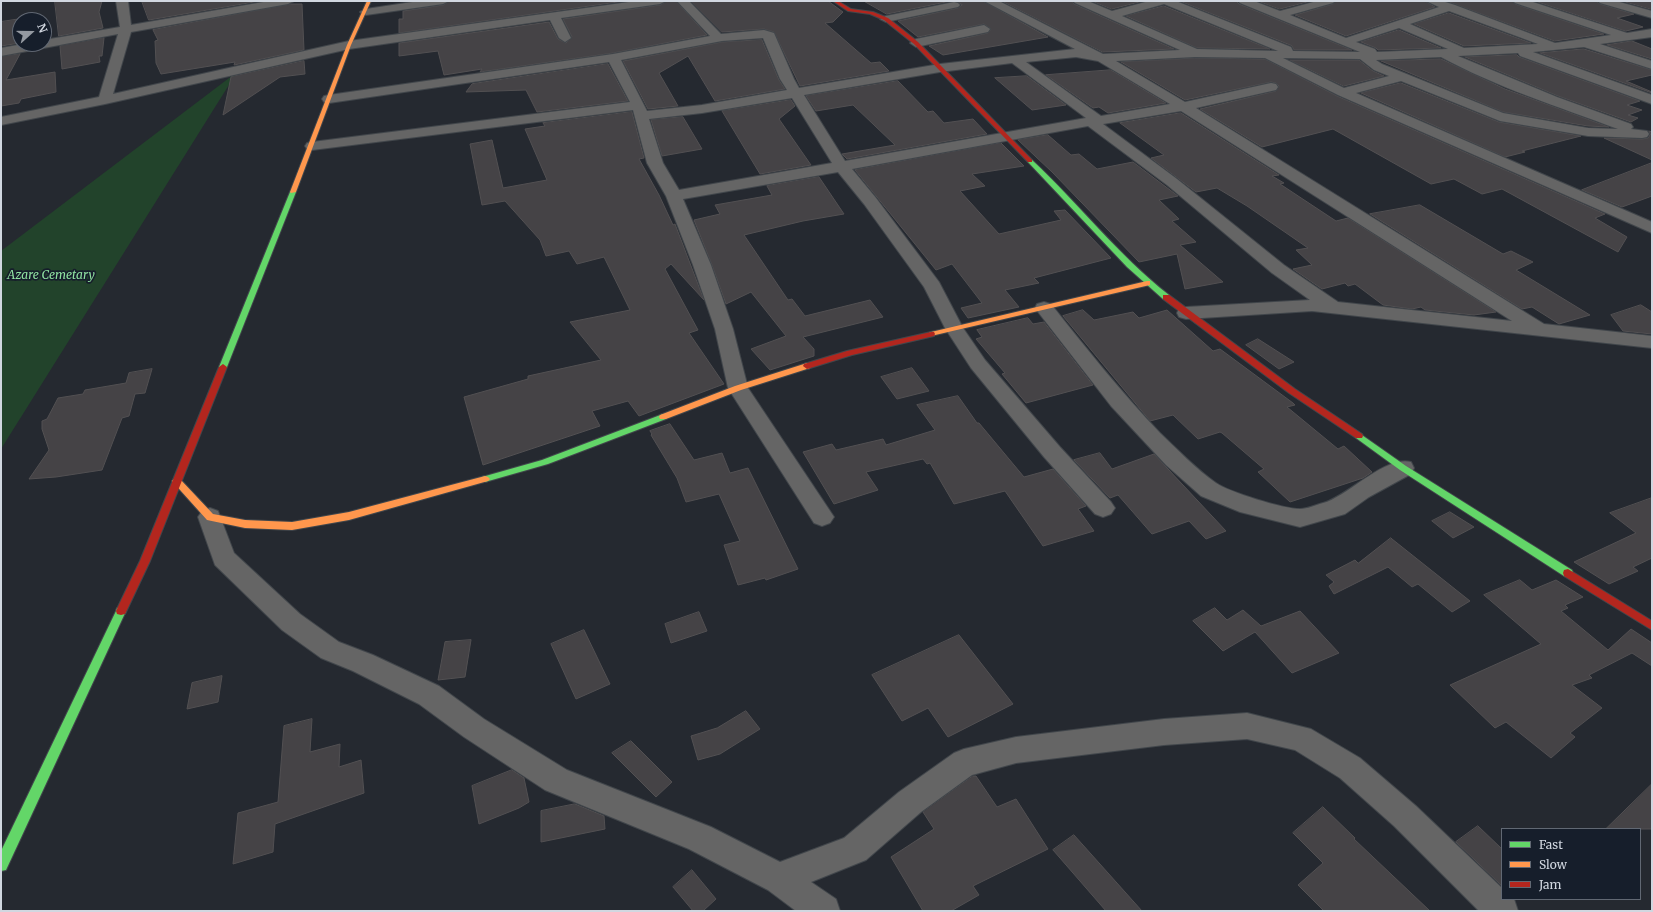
<!DOCTYPE html>
<html>
<head>
<meta charset="utf-8">
<style>
  body { margin:0 }
  #map { position:relative; width:1653px; height:912px; overflow:hidden; background:#252930; font-family:Merriweather,serif }
  canvas { display:block }
  .frame { position:absolute; inset:0; border:2px solid #d1d7e0; pointer-events:none }
  .legend { position:absolute; left:1501px; top:828px; width:140px; height:72px; box-sizing:border-box; background:#161e2b; border:1px solid #616873; margin:0; padding:5px 7px; list-style:none; font-size:12px; color:#d1d7e0 }
  .legend li { display:flex; align-items:center; gap:8px; height:20px }
  .legend b { width:20px; border:1px solid #616873 }
  .north { position:absolute; left:12px; top:12px; width:40px; height:40px; box-sizing:border-box; background:#161e2b; border:1px solid #616873; border-radius:50%; rotate:69deg; font-size:11px; font-weight:700; line-height:16px; text-align:center; color:#d1d7e0 }
  .north::after { content:''; display:block; margin:auto; width:14px; height:18px; background:#959aa2; clip-path:polygon(50% 0,100% 100%,50% 72%,0 100%) }
</style>
</head>
<body>
<div id="map">
<canvas width="1653" height="912"></canvas>
<div class="frame"></div>
<ul class="legend">
<li><b style="height:5px;background:#63d668"></b>Fast</li>
<li><b style="height:5px;background:#ff974d"></b>Slow</li>
<li><b style="height:5px;background:#b3261e"></b>Jam</li>
</ul>
<div class="north">N</div>
</div>
<script>
const c = document.querySelector('canvas').getContext('2d');
c.lineJoin = 'round';
function fill(path, color) {
  c.fillStyle = color;
  c.fill(path, 'evenodd');
}
function trace(path, color, width, dash) {
  c.strokeStyle = color;
  c.lineWidth = width;
  c.lineCap = dash ? 'butt' : 'round';
  c.setLineDash(dash || []);
  c.stroke(path);
}
function label(font, color, halo, rows, align = 'center') {
  c.font = font + ' Merriweather,serif';
  c.lineWidth = 3.5;
  c.setLineDash([]);
  c.textBaseline = 'middle';
  c.strokeStyle = halo;
  c.fillStyle = color;
  for (const [text, x, y, turn = 0] of rows) {
    c.save();
    c.translate(x, y);
    c.rotate((+turn || 0) * Math.PI / 180);
    c.textAlign = isNaN(turn) ? turn : align;
    if (halo) c.strokeText(text, 0, 0);
    c.fillText(text, 0, 0);
    c.restore();
  }
}
fill(new Path2D(`
  M 237,72 L 1,449 L 1,251 Z`), '#22432b');
const building = new Path2D(`
  M 55,1 L 102,1 L 99,12 L 103,28 L 59,36 Z
  M 142,1 L 260,1 L 149,20 Z
  M 450,1 L 625,1 L 399,33 L 399,19 L 403,19 L 403,11 L 443,5 Z
  M 667,1 L 676,1 L 707,35 L 613,53 L 480,72 L 482,69 L 444,75 L 438,51 L 399,56 L 399,43 L 549,22 L 558,39 L 566,43 L 572,37 L 563,19 L 660,5 Z
  M 691,1 L 828,1 L 843,12 L 833,22 L 825,23 L 871,63 L 880,62 L 889,71 L 800,86 L 774,32 L 764,29 L 722,32 Z
  M 864,1 L 951,1 L 887,14 Z
  M 956,1 L 983,1 L 1048,37 L 943,55 L 929,46 L 988,33 L 991,29 L 984,24 L 918,37 L 898,21 L 958,8 L 962,5 Z
  M 1002,1 L 1072,1 L 1074,4 L 1174,49 L 1103,52 Z
  M 1092,1 L 1143,1 L 1112,9 Z
  M 1180,1 L 1236,1 L 1239,4 L 1352,50 L 1294,50 L 1292,46 Z
  M 1258,1 L 1311,1 L 1280,9 Z
  M 1336,1 L 1425,1 L 1435,7 L 1346,36 L 1295,15 L 1333,4 Z
  M 1447,1 L 1512,1 L 1515,4 L 1604,34 L 1555,41 Z
  M 1535,1 L 1596,1 L 1600,4 L 1634,14 L 1617,18 L 1643,27 L 1626,31 Z
  M 1622,1 L 1652,1 L 1652,9 Z
  M 291,4 L 302,4 L 304,50 L 234,65 L 235,62 L 161,74 L 156,63 L 155,41 L 158,40 L 153,30 Z
  M 1164,6 L 1270,49 L 1197,48 L 1126,16 Z
  M 1449,13 L 1531,43 L 1464,46 L 1414,24 Z
  M 40,16 L 38,20 L 20,20 L 20,43 L 1,46 L 1,22 Z
  M 1399,30 L 1441,48 L 1378,50 L 1376,48 L 1361,42 Z
  M 104,38 L 102,56 L 99,56 L 100,62 L 62,69 L 60,46 Z
  M 762,40 L 779,80 L 785,89 L 715,101 L 688,56 L 659,73 L 678,106 L 648,109 L 623,61 L 722,42 Z
  M 1632,41 L 1652,49 L 1652,59 L 1607,45 Z
  M 1584,49 L 1652,70 L 1652,75 L 1626,81 L 1652,92 L 1652,93 L 1540,53 Z
  M 20,54 L 6,80 L 55,72 L 56,92 L 21,99 L 19,103 L 1,106 L 1,57 Z
  M 1517,55 L 1519,57 L 1640,101 L 1627,105 L 1642,110 L 1628,115 L 1638,118 L 1631,122 L 1558,96 L 1465,57 Z
  M 1195,58 L 1265,59 L 1337,96 L 1605,214 L 1595,218 L 1627,237 L 1618,252 L 1502,189 L 1482,194 L 1454,179 L 1431,184 L 1333,129 L 1262,147 L 1200,109 L 1276,91 L 1279,86 L 1276,83 L 1271,82 L 1185,100 L 1121,62 Z
  M 1441,59 L 1505,89 L 1609,127 L 1588,126 L 1503,112 L 1381,61 Z
  M 1290,60 L 1359,60 L 1373,71 L 1384,76 L 1344,86 Z
  M 304,61 L 305,74 L 280,77 L 223,115 L 231,77 Z
  M 608,64 L 628,101 L 537,112 L 526,90 L 466,92 L 472,84 Z
  M 1111,70 L 1166,103 L 1108,113 L 1099,107 L 1093,108 L 1046,75 Z
  M 1027,76 L 1066,105 L 1032,110 L 995,78 Z
  M 898,81 L 928,112 L 933,111 L 944,123 L 973,119 L 987,134 L 847,159 L 842,154 L 895,145 L 853,105 L 816,111 L 806,96 Z
  M 1401,83 L 1499,122 L 1581,136 L 1522,151 L 1525,152 L 1505,157 L 1361,93 Z
  M 791,100 L 795,106 L 779,119 L 811,165 L 760,174 L 722,111 Z
  M 632,112 L 644,158 L 639,159 L 659,195 L 673,225 L 675,224 L 704,300 L 671,264 L 665,269 L 698,330 L 689,333 L 724,384 L 639,416 L 628,401 L 592,411 L 600,426 L 483,465 L 464,397 L 528,379 L 528,376 L 601,360 L 570,322 L 630,310 L 604,257 L 577,264 L 569,251 L 546,256 L 540,240 L 505,201 L 482,205 L 470,144 L 492,140 L 503,188 L 547,180 L 525,129 L 545,126 L 543,123 Z
  M 1181,113 L 1279,175 L 1272,176 L 1284,183 L 1280,184 L 1336,221 L 1348,218 L 1496,312 L 1474,315 L 1425,310 L 1421,307 L 1412,309 L 1383,305 L 1355,284 L 1348,286 L 1345,283 L 1322,289 L 1293,269 L 1312,265 L 1296,250 L 1308,248 L 1247,206 L 1217,188 L 1196,192 L 1151,158 L 1164,155 L 1120,123 Z
  M 683,117 L 702,149 L 662,156 L 651,120 Z
  M 1649,131 L 1652,132 L 1652,160 L 1604,138 L 1642,139 L 1648,138 L 1650,135 Z
  M 1048,135 L 1071,155 L 1079,154 L 1097,169 L 1133,162 L 1178,196 L 1159,200 L 1179,219 L 1172,221 L 1196,242 L 1180,245 L 1223,282 L 1185,289 L 1177,254 L 1139,262 L 1052,172 L 1018,140 Z
  M 1001,143 L 1024,166 L 972,174 L 985,186 L 960,191 L 999,234 L 1061,220 L 1054,211 L 1065,210 L 1111,258 L 1034,278 L 1039,283 L 1005,290 L 1019,307 L 968,318 L 961,308 L 982,303 L 952,264 L 936,270 L 855,170 Z
  M 1652,163 L 1652,196 L 1622,207 L 1582,190 Z
  M 819,177 L 844,214 L 803,221 L 744,235 L 788,300 L 792,299 L 805,316 L 870,300 L 883,317 L 803,337 L 814,349 L 814,356 L 770,370 L 751,349 L 786,336 L 751,292 L 726,304 L 712,265 L 694,220 L 720,214 L 715,205 L 772,195 L 767,186 Z
  M 1420,205 L 1503,254 L 1511,251 L 1533,262 L 1516,270 L 1590,315 L 1559,324 L 1532,307 L 1522,309 L 1370,214 Z
  M 1641,305 L 1652,312 L 1652,334 L 1623,331 L 1611,315 Z
  M 1083,310 L 1094,320 L 1133,312 L 1139,318 L 1167,310 L 1213,351 L 1220,349 L 1293,403 L 1295,405 L 1287,407 L 1338,449 L 1344,446 L 1372,472 L 1363,478 L 1290,502 L 1258,472 L 1264,469 L 1222,433 L 1220,432 L 1198,439 L 1173,415 L 1150,421 L 1063,316 Z
  M 1028,318 L 1033,324 L 1044,322 L 1093,385 L 1026,403 L 1002,374 L 1005,373 L 976,339 L 982,337 L 977,330 Z
  M 1258,339 L 1294,362 L 1279,369 L 1246,345 Z
  M 912,368 L 929,391 L 897,399 L 881,377 Z
  M 152,369 L 145,393 L 135,394 L 129,416 L 122,418 L 102,470 L 56,477 L 29,479 L 49,450 L 42,429 L 42,421 L 47,419 L 58,398 L 83,394 L 85,390 L 126,383 L 129,373 Z
  M 958,396 L 977,423 L 979,423 L 1024,477 L 1053,469 L 1086,506 L 1078,509 L 1094,531 L 1043,546 L 1005,491 L 954,504 L 930,463 L 927,464 L 923,459 L 866,472 L 878,490 L 834,504 L 803,452 L 832,444 L 836,450 L 883,439 L 886,445 L 935,430 L 917,405 Z
  M 670,424 L 694,460 L 722,453 L 730,473 L 748,468 L 798,569 L 766,580 L 765,578 L 738,585 L 724,545 L 740,541 L 719,494 L 686,502 L 677,478 L 651,435 L 652,434 L 650,431 Z
  M 1100,453 L 1112,469 L 1154,454 L 1226,531 L 1206,539 L 1189,521 L 1152,534 L 1118,495 L 1110,498 L 1074,460 Z
  M 1652,498 L 1652,558 L 1633,567 L 1638,571 L 1609,584 L 1574,562 L 1636,533 L 1610,513 Z
  M 1450,512 L 1474,527 L 1453,538 L 1432,521 Z
  M 1391,538 L 1392,539 L 1470,601 L 1452,612 L 1418,584 L 1412,587 L 1388,567 L 1334,594 L 1329,586 L 1334,582 L 1326,575 L 1355,560 L 1358,563 Z
  M 1520,580 L 1532,590 L 1556,580 L 1583,597 L 1565,605 L 1568,608 L 1561,611 L 1608,650 L 1631,629 L 1652,643 L 1652,666 L 1632,653 L 1589,675 L 1592,678 L 1572,685 L 1602,708 L 1570,733 L 1575,737 L 1551,758 L 1506,722 L 1495,728 L 1450,685 L 1541,644 L 1484,595 Z
  M 1215,608 L 1227,620 L 1243,610 L 1261,626 L 1300,611 L 1339,653 L 1292,673 L 1255,632 L 1223,651 L 1193,621 Z
  M 699,612 L 707,631 L 671,643 L 665,624 Z
  M 584,630 L 610,684 L 576,699 L 551,644 Z
  M 959,635 L 1013,704 L 948,737 L 928,708 L 902,721 L 872,675 Z
  M 471,640 L 465,677 L 438,680 L 445,642 Z
  M 222,676 L 218,702 L 187,709 L 192,683 Z
  M 746,711 L 760,729 L 720,754 L 698,760 L 691,736 L 717,728 Z
  M 312,719 L 310,752 L 340,744 L 339,767 L 361,760 L 364,793 L 275,824 L 273,852 L 233,864 L 238,813 L 278,802 L 284,726 Z
  M 631,741 L 672,782 L 656,797 L 612,753 Z
  M 512,770 L 524,778 L 529,802 L 519,808 L 479,824 L 472,786 Z
  M 973,776 L 976,776 L 997,807 L 1016,799 L 1048,849 L 973,886 L 979,895 L 951,911 L 923,911 L 891,857 L 934,829 L 923,812 Z
  M 1652,784 L 1652,829 L 1606,829 Z
  M 575,804 L 604,816 L 605,829 L 541,842 L 541,811 Z
  M 1323,807 L 1355,838 L 1354,839 L 1430,911 L 1324,911 L 1298,885 L 1323,863 L 1293,833 Z
  M 1478,826 L 1502,849 L 1502,886 L 1456,842 Z
  M 1074,835 L 1142,911 L 1106,911 L 1053,850 Z
  M 692,870 L 716,899 L 703,911 L 693,911 L 673,887 Z`);
fill(building, '#454346');
trace(building, '#525052', 1);
const street = new Path2D(`
  M 116,1 L 128,1 L 131,25 L 269,1 L 294,1 L 288,4 L 131,32 L 113,94 L 349,41 L 636,1 L 666,1 L 660,4 L 561,18 L 571,38 L 565,42 L 559,38 L 550,20 L 349,49 L 105,104 L 1,125 L 1,117 L 99,97 L 118,34 L 1,56 L 1,48 L 23,44 L 44,44 L 44,40 L 120,27 Z
  M 419,1 L 449,1 L 443,4 L 366,15 L 360,12 L 366,9 Z
  M 677,1 L 689,1 L 721,34 L 764,30 L 774,33 L 794,79 L 799,88 L 940,64 L 1075,49 L 984,1 L 999,1 L 1103,54 L 1180,50 L 1075,3 L 1073,1 L 1088,1 L 1112,11 L 1149,1 L 1176,1 L 1291,47 L 1293,51 L 1360,52 L 1240,3 L 1238,1 L 1254,1 L 1280,11 L 1317,1 L 1335,1 L 1333,3 L 1290,15 L 1346,38 L 1439,7 L 1426,1 L 1442,1 L 1455,5 L 1555,43 L 1611,35 L 1515,3 L 1513,1 L 1530,1 L 1627,33 L 1652,29 L 1652,37 L 1600,44 L 1652,61 L 1652,69 L 1584,47 L 1533,52 L 1652,95 L 1652,104 L 1520,56 L 1518,53 L 1458,56 L 1557,97 L 1631,124 L 1633,127 L 1631,129 L 1647,131 L 1649,134 L 1647,137 L 1642,138 L 1588,136 L 1500,121 L 1401,81 L 1356,93 L 1652,222 L 1652,233 L 1338,95 L 1265,58 L 1195,57 L 1116,61 L 1185,102 L 1271,83 L 1276,84 L 1278,87 L 1276,90 L 1196,108 L 1544,324 L 1652,336 L 1652,348 L 1312,311 L 1186,319 L 1179,317 L 1177,313 L 1179,309 L 1186,307 L 1310,300 L 1272,273 L 1167,185 L 1088,126 L 852,169 L 876,198 L 939,282 L 963,328 L 985,360 L 1060,447 L 1111,502 L 1115,508 L 1111,514 L 1103,517 L 1095,514 L 1044,457 L 971,368 L 945,328 L 924,287 L 864,204 L 838,172 L 683,199 L 711,265 L 733,329 L 748,388 L 834,517 L 830,523 L 822,526 L 814,523 L 728,388 L 715,329 L 693,265 L 666,196 L 647,163 L 633,110 L 312,150 L 307,149 L 305,146 L 307,143 L 312,142 L 630,102 L 609,62 L 329,103 L 324,102 L 322,99 L 324,96 L 329,95 L 613,54 L 710,36 ZM 1164,4 L 1278,51 L 1197,49 L 1122,16 ZM 1449,11 L 1538,44 L 1464,48 L 1410,24 ZM 1399,28 L 1448,49 L 1377,52 L 1375,49 L 1356,42 ZM 763,38 L 780,79 L 787,90 L 702,105 L 647,111 L 621,60 L 722,41 ZM 1076,57 L 1098,61 L 1170,104 L 1101,116 L 1026,62 ZM 1441,57 C 1496,87 1559,107 1618,129 L 1588,128 L 1503,113 L 1382,64 L 1376,60 ZM 1283,58 L 1360,59 L 1374,70 L 1389,76 L 1344,88 ZM 1012,63 L 1086,118 L 845,161 L 804,95 L 940,72 ZM 792,98 L 832,163 L 679,190 L 663,163 L 649,119 L 702,113 ZM 1181,111 L 1512,321 L 1338,302 L 1284,265 L 1177,179 L 1103,124 Z
  M 1598,1 L 1616,1 L 1652,11 L 1652,18 L 1600,3 Z
  M 954,2 L 958,3 L 960,5 L 958,7 L 886,22 L 880,19 L 886,16 Z
  M 984,25 L 990,29 L 988,32 L 916,47 L 910,43 L 916,39 Z
  M 1044,302 L 1051,304 C 1086,348 1121,392 1160,433 C 1178,450 1196,469 1216,483 C 1229,492 1284,509 1300,509 C 1307,509 1316,505 1323,503 C 1347,497 1385,455 1411,462 L 1414,468 L 1411,474 L 1369,497 L 1345,514 L 1300,527 L 1240,512 L 1201,496 L 1166,465 L 1111,406 L 1035,308 L 1037,304 Z
  M 210,508 L 218,511 L 234,553 L 300,614 L 339,642 L 373,655 L 439,686 L 484,719 L 567,770 L 711,827 L 780,862 L 844,838 L 899,792 L 954,753 L 964,749 L 1016,737 L 1164,719 L 1247,713 L 1311,729 L 1360,758 L 1416,806 L 1502,888 L 1502,899 L 1514,899 L 1518,911 L 1479,911 L 1394,826 L 1340,778 L 1295,750 L 1247,739 L 1164,745 L 1016,763 L 972,775 L 921,812 L 866,860 L 811,882 L 836,899 L 840,911 L 796,911 L 768,890 L 689,849 L 545,790 L 464,737 L 419,704 L 353,671 L 321,658 L 282,630 L 215,565 L 198,517 L 202,511 Z`);
const fast = new Path2D(`
  M 1028,160 L 1032,160 C 1079,204 1118,255 1169,295 L 1169,299 L 1163,299 L 1127,267 L 1028,162 Z
  M 293,190 L 296,192 L 227,367 L 223,370 L 220,369 L 219,367 L 290,192 Z
  M 663,414 L 666,415 L 667,417 L 666,419 L 548,464 L 485,482 L 480,479 L 482,477 L 542,460 Z
  M 1359,433 L 1406,466 L 1572,570 L 1573,573 L 1572,576 L 1568,577 L 1564,576 L 1400,470 L 1356,438 L 1355,436 L 1356,434 Z
  M 121,607 L 125,608 L 126,611 L 6,870 L 1,871 L 1,851 L 116,611 L 117,608 Z`);
const slow = new Path2D(`
  M 367,1 L 371,1 L 351,45 L 296,192 L 291,193 L 290,192 L 347,45 Z
  M 1147,281 L 1150,281 L 1150,285 L 931,336 L 927,334 L 931,332 Z
  M 807,363 L 810,364 L 811,366 L 810,368 L 741,390 L 666,419 L 660,419 L 659,417 L 660,415 L 735,386 Z
  M 485,476 L 488,477 L 490,479 L 488,481 L 349,520 L 292,530 L 245,528 L 207,520 L 172,481 L 174,479 L 180,479 L 213,514 L 245,520 L 292,522 L 349,512 Z`);
const jam = new Path2D(`
  M 833,1 L 838,1 L 851,9 L 873,12 L 888,18 L 918,42 L 1032,160 L 1032,162 L 1028,162 L 914,44 L 884,20 L 870,14 L 848,11 Z
  M 1163,295 L 1169,295 L 1295,389 L 1362,434 L 1363,436 L 1362,438 L 1356,438 L 1289,393 L 1163,299 Z
  M 931,332 L 934,332 L 935,334 L 934,336 L 852,355 L 807,369 L 803,366 L 804,364 L 847,351 Z
  M 223,364 L 227,367 L 150,561 L 125,614 L 121,615 L 117,614 L 116,611 L 140,561 L 219,367 Z
  M 1568,569 L 1652,621 L 1652,630 L 1564,576 L 1563,573 L 1564,570 Z`);
trace(street, '#41464b', 2);
trace(fast, '#41464b', 2);
trace(slow, '#41464b', 2);
trace(jam, '#41464b', 2);
fill(street, '#656565');
fill(fast, '#63d668');
fill(slow, '#ff974d');
fill(jam, '#b3261e');
label('italic 12px', '#90e2a1', '#161e2b', [
  ["Azare Cemetary",51,276]
]);
</script>
</body>
</html>
